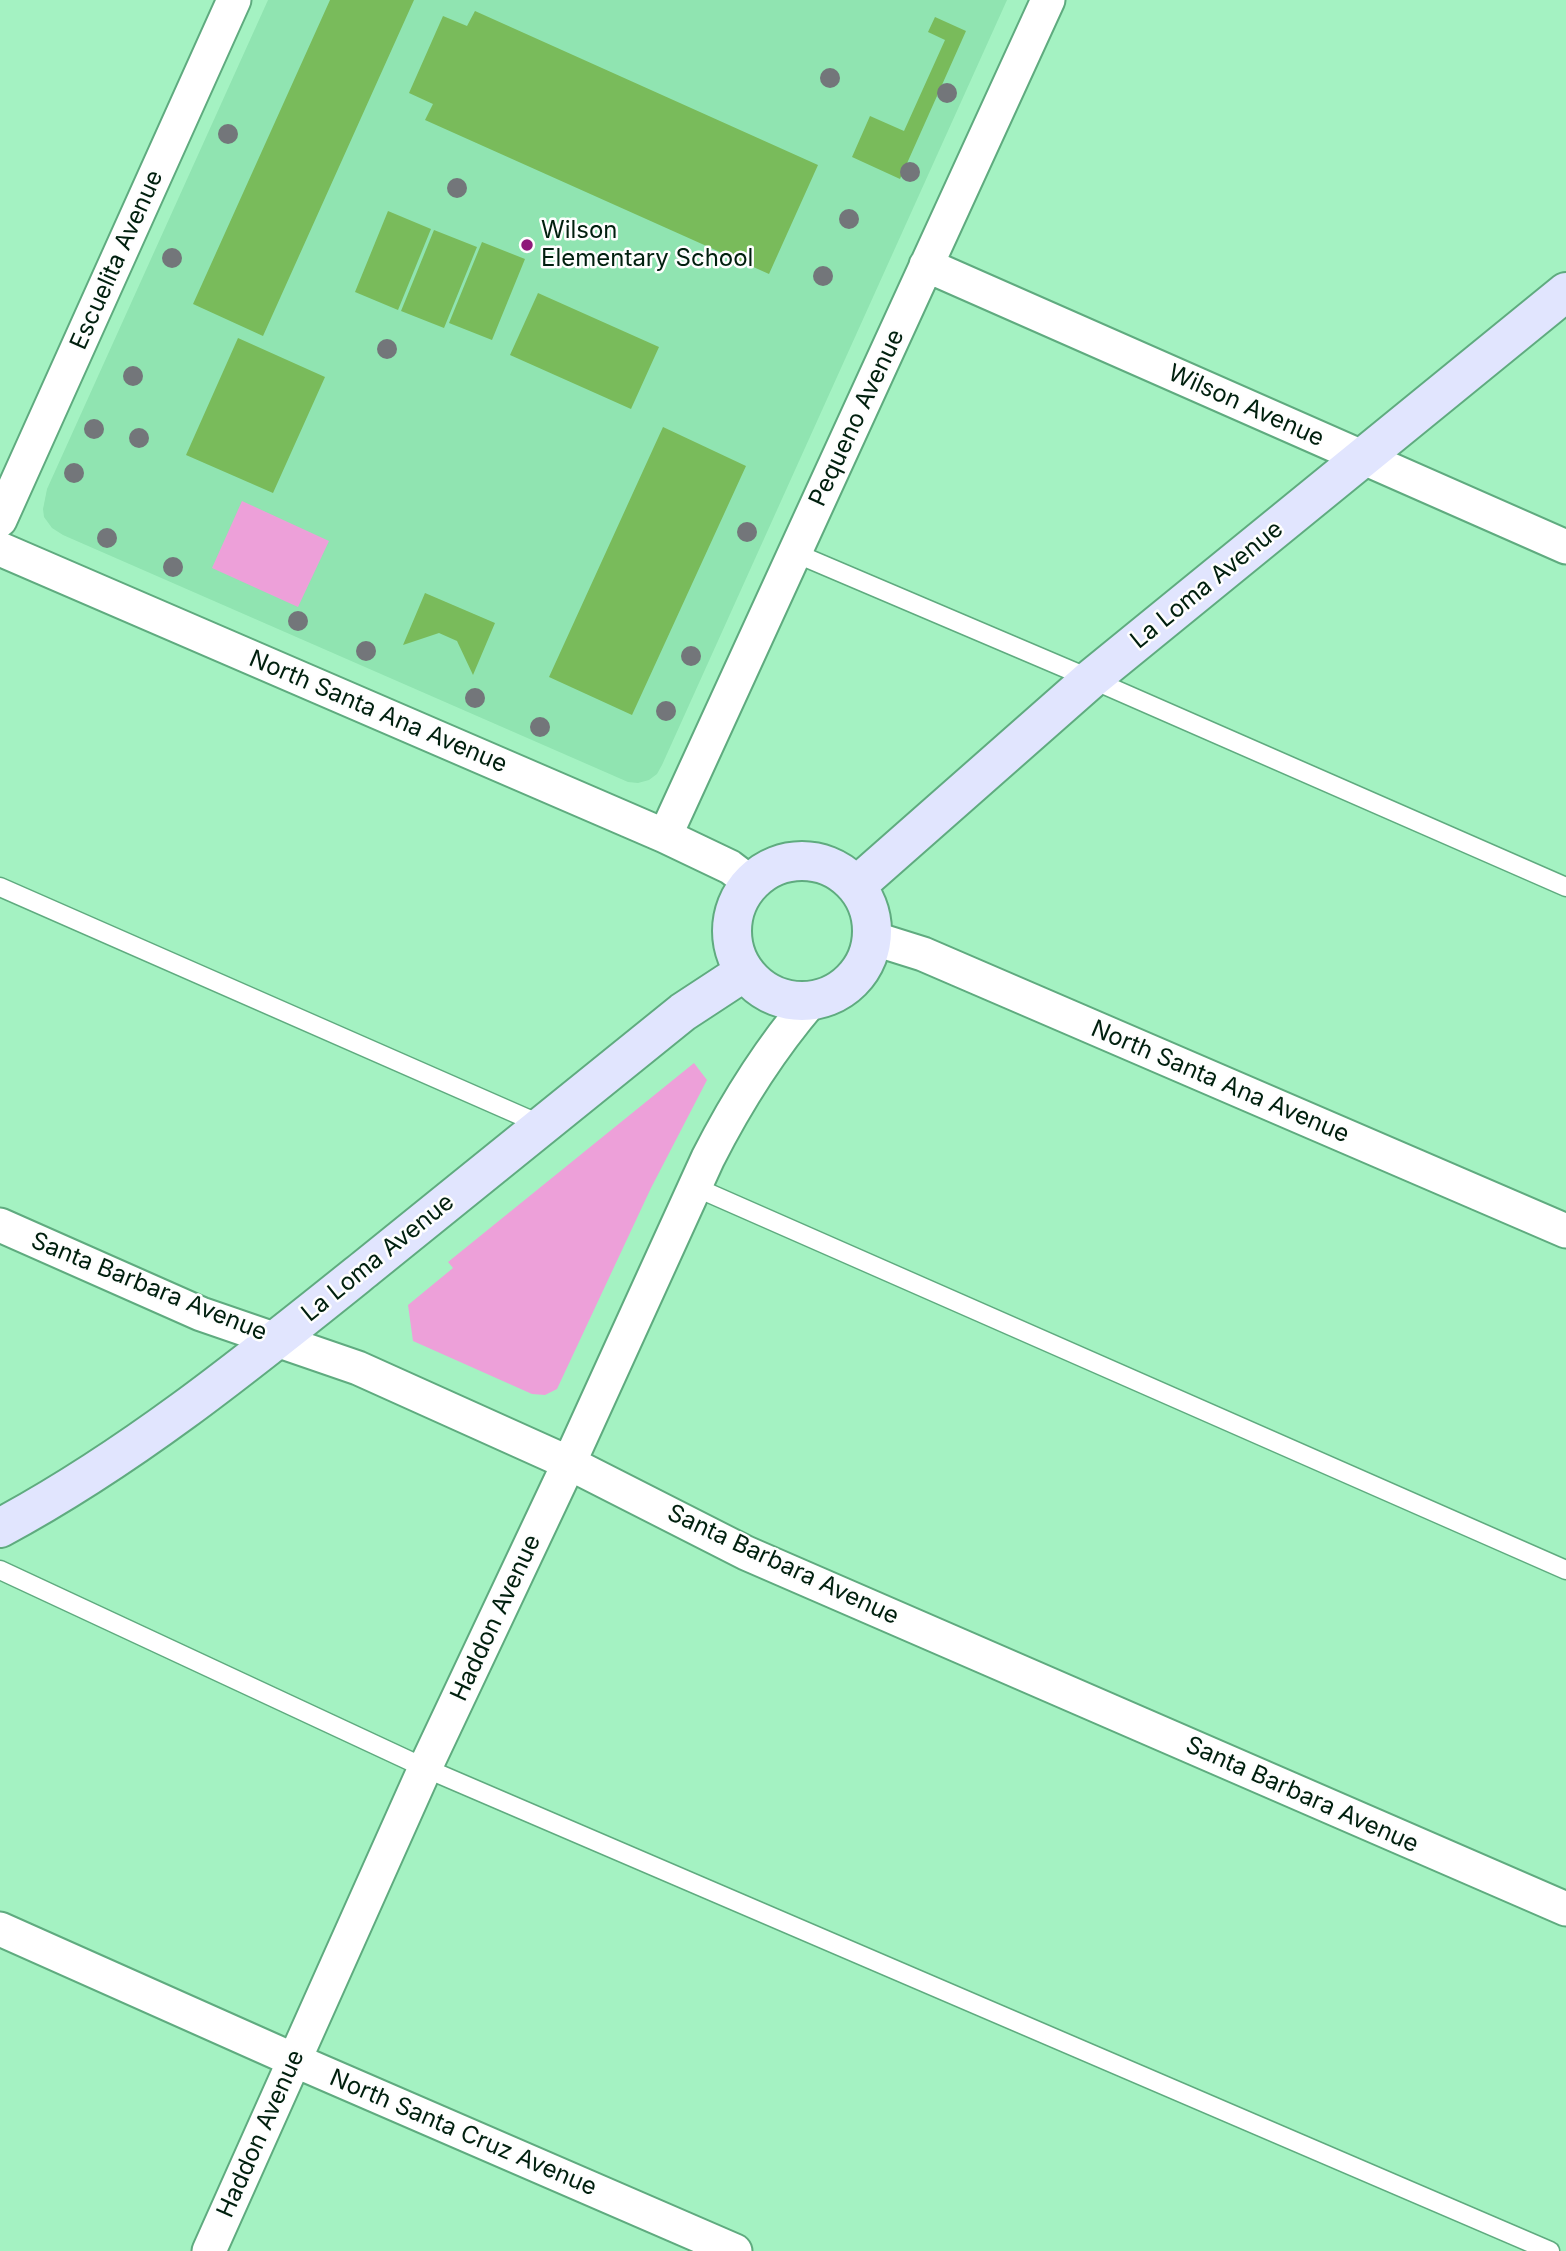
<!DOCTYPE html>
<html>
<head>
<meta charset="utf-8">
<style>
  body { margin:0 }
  canvas { display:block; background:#a4f2c2 }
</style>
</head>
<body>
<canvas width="1566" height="2251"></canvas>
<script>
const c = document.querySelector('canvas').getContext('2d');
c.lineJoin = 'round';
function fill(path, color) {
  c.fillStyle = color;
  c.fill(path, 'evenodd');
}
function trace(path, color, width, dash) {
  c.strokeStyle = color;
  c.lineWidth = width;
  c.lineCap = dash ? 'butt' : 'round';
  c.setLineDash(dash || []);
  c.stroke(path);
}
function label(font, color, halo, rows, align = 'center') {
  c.font = font + ' Inter,sans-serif';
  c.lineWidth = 5;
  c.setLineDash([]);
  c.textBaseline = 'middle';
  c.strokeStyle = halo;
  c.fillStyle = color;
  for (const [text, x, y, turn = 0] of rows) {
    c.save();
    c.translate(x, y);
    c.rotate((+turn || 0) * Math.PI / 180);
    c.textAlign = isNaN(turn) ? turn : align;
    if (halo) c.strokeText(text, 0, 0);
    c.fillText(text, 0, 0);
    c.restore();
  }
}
fill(new Path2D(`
  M 268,0 L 1007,0 L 662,765 L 657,774 L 649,780 L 638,783 L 628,782 L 63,535 L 52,528 L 44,517 L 43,509 L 47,489 Z`), '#90e4b1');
fill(new Path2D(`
  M 242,501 L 329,541 L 298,607 L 212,568 Z
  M 694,1063 L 707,1080 L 651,1188 L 557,1389 L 545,1395 L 532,1394 L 413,1341 L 408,1305 L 453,1268 L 448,1262 Z`), '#eda0d9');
fill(new Path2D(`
  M 330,0 L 414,0 L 263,336 L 193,304 Z
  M 475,11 L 818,165 L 769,274 L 425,120 L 433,104 L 409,93 L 443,16 L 467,26 Z
  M 935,17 L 966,31 L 900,179 L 852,157 L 870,116 L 904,131 L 945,40 L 928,32 Z
  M 388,211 L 431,229 L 398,310 L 355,292 Z
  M 434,230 L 477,247 L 444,328 L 401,311 Z
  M 482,242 L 525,259 L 492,340 L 449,323 Z
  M 538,293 L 659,347 L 631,409 L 510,355 Z
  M 238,338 L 325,377 L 273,493 L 186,455 Z
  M 663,427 L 746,466 L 632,715 L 549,677 Z
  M 425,593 L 495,623 L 473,675 L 457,641 L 439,633 L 403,645 Z`), '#79bb5b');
const lane = new Path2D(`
  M 795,553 L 1091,679 L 1566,887
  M 0,887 L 542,1125
  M 695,1187 L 1566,1570
  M 0,1570 L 425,1768 L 1550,2251`);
const street = new Path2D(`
  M 926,265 L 1566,547
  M 0,520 L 234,0
  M 0,549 L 665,836 L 730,867 L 751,883
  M 665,836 L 1048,0
  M 872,938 L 923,954 L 1566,1231
  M 0,1225 L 201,1314 L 358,1368 L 569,1463 L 746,1553 L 1566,1909
  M 0,1929 L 294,2060 L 735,2251
  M 209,2251 L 425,1768 L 569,1463 L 708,1158 C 737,1101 769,1050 811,1001`);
const secondary = new Path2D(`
  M732 931a70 70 0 1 1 140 0a70 70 0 1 1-140 0Z
  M 856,886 L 1091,679 L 1566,292
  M 0,1528 C 132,1457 249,1362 366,1268 C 471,1182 577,1097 683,1012 L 744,972`);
trace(lane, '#5fab7f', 21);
trace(street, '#5fab7f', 37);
trace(secondary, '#5fab7f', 42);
trace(lane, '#fff', 18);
trace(street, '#fff', 33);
trace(secondary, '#e1e5fe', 38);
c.fillStyle = '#73767a';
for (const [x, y] of [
  [830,78],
  [947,93],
  [228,134],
  [910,172],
  [457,188],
  [849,219],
  [172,258],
  [823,276],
  [387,349],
  [133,376],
  [94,429],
  [139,438],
  [74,473],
  [747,532],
  [107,538],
  [173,567],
  [298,621],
  [366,651],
  [691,656],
  [475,698],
  [666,711],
  [540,727]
]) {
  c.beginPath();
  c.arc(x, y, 10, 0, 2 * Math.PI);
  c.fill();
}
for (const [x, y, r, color] of [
  [527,245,7,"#8e1979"]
]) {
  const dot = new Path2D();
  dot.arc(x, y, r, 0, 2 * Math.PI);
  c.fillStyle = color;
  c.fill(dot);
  trace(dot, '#fefefe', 2.5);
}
label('24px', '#001f0e', '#fefefe', [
  ["Wilson",541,231],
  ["Elementary School",541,259]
], 'left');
label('24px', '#001f0e', '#fefefe', [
  ["Escuelita Avenue",117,260,-66],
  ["Wilson Avenue",1246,406,24],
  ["Pequeno Avenue",857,418,-65],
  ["La Loma Avenue",1207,585,-39],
  ["North Santa Ana Avenue",378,712,23],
  ["North Santa Ana Avenue",1220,1082,23],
  ["La Loma Avenue",378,1258,-39],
  ["Santa Barbara Avenue",149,1287,22],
  ["Santa Barbara Avenue",783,1565,25],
  ["Haddon Avenue",496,1618,-65],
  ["Santa Barbara Avenue",1302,1795,24],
  ["North Santa Cruz Avenue",463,2133,23],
  ["Haddon Avenue",261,2134,-66]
]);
</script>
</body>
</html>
